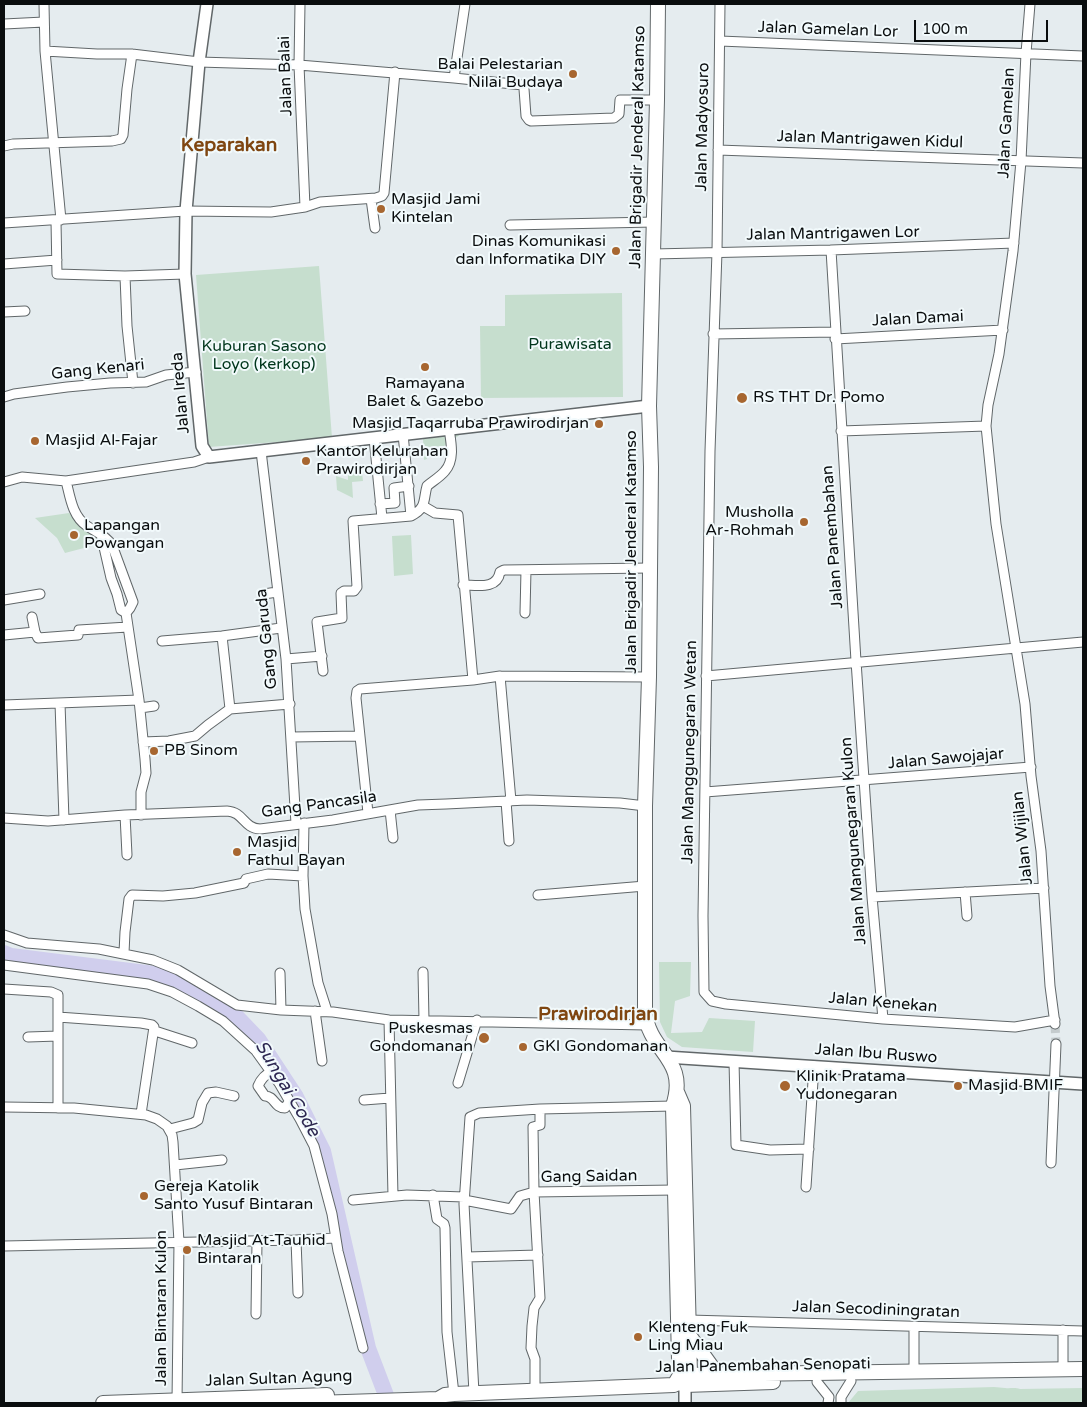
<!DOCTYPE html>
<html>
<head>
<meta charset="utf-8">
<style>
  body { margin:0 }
  #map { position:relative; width:1087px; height:1407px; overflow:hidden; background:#e5ecef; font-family:"Varela Round",sans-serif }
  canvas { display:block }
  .frame { position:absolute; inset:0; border:5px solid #0a0d0e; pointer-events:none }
  .scale { position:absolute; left:914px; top:20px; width:134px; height:22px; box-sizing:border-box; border:2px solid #0a0d0e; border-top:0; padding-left:6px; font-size:15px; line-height:18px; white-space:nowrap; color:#0a0d0e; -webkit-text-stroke:4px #f2fafc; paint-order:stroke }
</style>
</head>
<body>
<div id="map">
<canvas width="1087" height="1407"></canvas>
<div class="frame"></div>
<div class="scale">100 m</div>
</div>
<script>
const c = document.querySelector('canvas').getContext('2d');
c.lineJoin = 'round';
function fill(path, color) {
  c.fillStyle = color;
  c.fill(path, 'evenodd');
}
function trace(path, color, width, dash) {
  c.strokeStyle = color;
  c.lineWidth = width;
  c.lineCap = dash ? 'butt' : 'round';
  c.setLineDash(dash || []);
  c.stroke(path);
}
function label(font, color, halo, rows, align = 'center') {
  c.font = font + ' "Varela Round",sans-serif';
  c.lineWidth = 4;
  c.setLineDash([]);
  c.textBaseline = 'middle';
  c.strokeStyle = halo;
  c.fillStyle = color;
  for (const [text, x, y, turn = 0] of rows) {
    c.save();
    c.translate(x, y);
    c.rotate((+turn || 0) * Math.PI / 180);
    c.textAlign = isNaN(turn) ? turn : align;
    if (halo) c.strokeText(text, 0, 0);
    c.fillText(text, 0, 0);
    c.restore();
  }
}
fill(new Path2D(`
  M 319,266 L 332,438 L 209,447 L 196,275 Z
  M 622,293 L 623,397 L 481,398 L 480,326 L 505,326 L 505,295 Z
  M 461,434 L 444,446 L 426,447 L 427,459 L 424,460 L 423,439 Z
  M 348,473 L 362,473 L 363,481 L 352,482 L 353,498 L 337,490 L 336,476 L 348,480 Z
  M 69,513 L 103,543 L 65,553 L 57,538 L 35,518 Z
  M 411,535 L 413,574 L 394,576 L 392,536 Z
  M 659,962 L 691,962 L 690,996 L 675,1001 L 671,1033 L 702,1032 L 709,1018 L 755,1021 L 753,1052 L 682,1047 L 667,1037 L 660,1022 Z
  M 994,1387 C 998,1387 1001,1388 1005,1388 C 1010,1389 1014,1387 1020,1389 L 1083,1388 L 1083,1403 L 848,1403 L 858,1391 Z`), '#c6dece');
trace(new Path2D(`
  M 4,953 L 11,956 L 154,974 L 186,986 L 213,1001 L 235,1015 L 258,1039 L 296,1097 L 323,1151 L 368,1348 L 389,1403`), '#d0ceed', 16);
trace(new Path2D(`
  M 1055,1024 L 1056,1044`), '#c4cbcd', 9, [9, 4.5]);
const street = new Path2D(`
  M 44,4 L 45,51 L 61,220
  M 720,4 L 717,252 L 710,451 L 703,916 L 704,992 L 712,1001 L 726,1004 L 883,1019 L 1015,1027 L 1055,1020
  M 1030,4 L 1026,53 L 1021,161 L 1013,251 L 999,354 L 988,405 L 986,426 L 996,524 L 1025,704 L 1031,776 L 1041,851 L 1050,986 L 1055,1024
  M 4,24 L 44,22
  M 720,41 L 1083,56
  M 45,51 L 97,54 L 132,54 L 199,62 L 299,65 L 454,78 L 465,4
  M 454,78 L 523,85 L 524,89 L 526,116 L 529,120 L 531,121 L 614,118 L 619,114 L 620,100 L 657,100
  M 4,146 L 13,144 L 112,141 L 121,139 L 123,135 L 127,89 L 132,54
  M 718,150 L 1083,163
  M 371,199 L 375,228
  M 305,207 L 320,202 L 376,198 L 382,196 L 384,193 L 395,72
  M 56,221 L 57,274 L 125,276 L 185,274
  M 4,223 L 186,211 L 271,212 L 305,207 L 299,65 L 300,4
  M 510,225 L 654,222
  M 831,250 L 856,661 L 872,897 L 883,1019
  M 653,254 L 831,250 L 1014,243
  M 4,264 L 57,260
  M 125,276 L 127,326 L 133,383
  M 4,312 L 25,311
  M 713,334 L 835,332
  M 835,339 L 1003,330
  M 4,397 L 14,394 L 67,387 L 110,383 L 146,382 L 166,375 L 196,372
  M 841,431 L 986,426
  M 403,434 L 411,516
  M 374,438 L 382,518
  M 261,451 L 286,659 L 296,824
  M 66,481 C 70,496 72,516 87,526 C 96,532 105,535 112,545 L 133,602 L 130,608 L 126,613
  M 4,482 L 22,477 L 66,481 L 194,462 L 209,457
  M 380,504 L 395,503 L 394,488 L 409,486
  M 423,506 L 435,513 L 458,515 L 473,680 L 500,676 L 649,677
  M 101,534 L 111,578 L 117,594 L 121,610 L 126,613 L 139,700 L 145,759 L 146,773 L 141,792 L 141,815
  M 463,585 C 477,585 497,590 500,572 L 504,570 L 649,568
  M 264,594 L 277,592
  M 4,600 L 40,594
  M 525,613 L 526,570
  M 32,617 L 35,632 L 38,638 L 78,635 L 79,630 L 128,627
  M 4,635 L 35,632
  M 222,636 L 230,709
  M 162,641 L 222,636 L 281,628
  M 286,659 L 322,656
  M 323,671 L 317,622 L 342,618 L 341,593 L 344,591 L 354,591 L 357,587 L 353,521 L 411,516 C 427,508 423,500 427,486 C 433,481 440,477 445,471 C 455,460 451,442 449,429
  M 500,676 L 511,801
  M 706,676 L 1083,642
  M 60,703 L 64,820
  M 4,705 L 139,700
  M 140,708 L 154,706
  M 291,737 L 360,736
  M 143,742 L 169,741 L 195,736 L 208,725 L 230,709 L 290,704
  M 705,792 L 1031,767
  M 506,801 L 509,841
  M 390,810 L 393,838
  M 368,813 L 356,698 L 357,691 L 360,689 L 473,680
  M 125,815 L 127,855
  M 4,818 L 48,821 L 125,815 L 227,811 C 244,812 243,828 260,829 L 333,820 L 418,805 L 446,804 L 527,800 L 620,803 L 645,806
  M 304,823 L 303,876 L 305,909 L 318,983 L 327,1011
  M 965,892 L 967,916
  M 538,895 L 645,886
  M 872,897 L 1044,888
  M 4,935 L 27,943 L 99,949 L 153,960 L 178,970 L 237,1005 L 281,1010 L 333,1012 L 389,1020 L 647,1025
  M 124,953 L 125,932 L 129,899 L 132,895 L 163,896 L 195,893 L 244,883 L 246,879 L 268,874 L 303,876
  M 4,965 L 148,984 L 172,992 L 198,1006 L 223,1021 L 256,1051 L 279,1083 L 300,1119 L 314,1146 L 332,1214 L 338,1251 L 363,1348
  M 423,972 L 424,1020
  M 280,973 L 281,1010
  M 4,989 L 51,992 L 58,995 L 58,1108
  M 315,1011 L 322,1061
  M 58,1017 L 141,1023 L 152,1025 L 154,1027 L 141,1114
  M 389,1020 L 393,1196
  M 155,1031 L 192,1043
  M 28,1037 L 58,1036
  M 734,1061 L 736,1145 L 770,1150 L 809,1149
  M 271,1072 C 264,1075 261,1079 258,1086 L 265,1096 C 275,1096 274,1108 285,1108 L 289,1102
  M 458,1083 L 477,1020
  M 364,1100 L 390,1098
  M 4,1107 L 74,1108 L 146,1115 L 157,1119 L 167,1126 L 172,1135 L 173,1142 L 179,1242 L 177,1401
  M 170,1129 L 193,1123 L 198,1120 L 202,1103 L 208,1093 L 216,1092 L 234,1096
  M 1051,1163 L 1056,1044
  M 175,1165 L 222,1160
  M 806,1187 L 814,1066
  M 433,1195 L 437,1219 L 444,1224 L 445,1228 L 447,1332 L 454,1394
  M 353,1200 L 407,1195 L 464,1197
  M 464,1200 L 511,1209 L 520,1196 L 534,1192 L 675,1190
  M 296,1240 L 335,1238
  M 4,1246 L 296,1240 L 298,1293
  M 467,1257 L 538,1255
  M 256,1314 L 257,1241
  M 689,1320 L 1083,1331
  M 1063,1369 L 1063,1330
  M 914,1371 L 914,1326
  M 817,1382 L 829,1397 L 828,1403
  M 535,1391 L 535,1359 L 531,1348 L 532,1326 L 534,1308 L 540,1298 L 534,1192 L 533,1127 L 540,1125 L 540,1109
  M 474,1393 L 464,1204 L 470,1117 L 479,1113 L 540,1109 L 673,1106
  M 841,1403 L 841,1397 L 851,1381`);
const secondary = new Path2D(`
  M 207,4 L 199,62 L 186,211 L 185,274 L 202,446 L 209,457 L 649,406
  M 666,1057 L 1083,1084
  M 678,1385 L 685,1385 L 685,1403`);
const primary = new Path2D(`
  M 658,4 L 657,100 L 649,406 L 651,467 L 649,677 L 645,806 L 645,1012 C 649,1053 689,1058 673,1106 L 679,1360 L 680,1375 L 685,1385
  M 677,1092 L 683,1106 L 690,1374 L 686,1382
  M 689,1335 L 717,1374
  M 680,1375 L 1083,1369
  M 685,1385 L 773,1382
  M 103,1403 L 327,1395
  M 315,1403 L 438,1399 L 445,1395 L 454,1394 L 674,1385 L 680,1375`);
trace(street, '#616769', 11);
trace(secondary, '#616769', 14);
trace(primary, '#616769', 16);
trace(street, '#fff', 9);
trace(secondary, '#fff', 11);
trace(primary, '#fff', 14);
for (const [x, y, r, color] of [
  [573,74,5,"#a76630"],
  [381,209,5,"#a76630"],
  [616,251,5,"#a76630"],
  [425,367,5,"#a76630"],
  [742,398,6,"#a76630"],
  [599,424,5,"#a76630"],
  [35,441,5,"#a76630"],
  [306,461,5,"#a76630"],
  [804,522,5,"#a76630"],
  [74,535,5,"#a76630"],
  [154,751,5,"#a76630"],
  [237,852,5,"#a76630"],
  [484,1038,6,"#a76630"],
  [523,1047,5,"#a76630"],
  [785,1086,6,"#a76630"],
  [958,1086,5,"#a76630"],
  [144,1196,5,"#a76630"],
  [187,1250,5,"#a76630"],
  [638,1337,5,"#a76630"]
]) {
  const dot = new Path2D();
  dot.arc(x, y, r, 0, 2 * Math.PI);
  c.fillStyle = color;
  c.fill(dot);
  trace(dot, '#f2fafc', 2);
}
label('16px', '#0a0d0e', '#f2fafc', [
  ["Jalan Gamelan Lor",828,30,2],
  ["Jalan Balai",286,76,-92],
  ["Jalan Gamelan",1007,123,-87],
  ["Jalan Madyosuro",703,127,-89],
  ["Jalan Mantrigawen Kidul",870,140,2],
  ["Jalan Brigadir Jenderal Katamso",638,147,-89],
  ["Jalan Mantrigawen Lor",833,234,-1],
  ["Jalan Damai",918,319,-3],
  ["Gang Kenari",98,370,-6],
  ["Jalan Ireda",181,393,-95],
  ["Jalan Panembahan",833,537,-94],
  ["Jalan Brigadir Jenderal Katamso",632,552,-90],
  ["Gang Garuda",267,639,-96],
  ["Jalan Manggunegaran Wetan",690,752,-89],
  ["Jalan Sawojajar",946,759,-5],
  ["Gang Pancasila",319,805,-8],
  ["Jalan Wijilan",1023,838,-96],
  ["Jalan Mangunegaran Kulon",854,841,-94],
  ["Jalan Kenekan",883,1003,5],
  ["Jalan Ibu Ruswo",876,1054,4],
  ["Gang Saidan",589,1177,-1],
  ["Jalan Bintaran Kulon",162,1308,-90],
  ["Jalan Secodiningratan",876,1310,2],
  ["Jalan Panembahan Senopati",763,1366,-1],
  ["Jalan Sultan Agung",279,1379,-2]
]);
label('16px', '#0a0d0e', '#f2fafc', [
  ["Balai Pelestarian",563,65,"right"],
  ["Nilai Budaya",563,83,"right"],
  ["Masjid Jami",391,200],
  ["Kintelan",391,218],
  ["Dinas Komunikasi",606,242,"right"],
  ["dan Informatika DIY",606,260,"right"],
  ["Ramayana",425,384,"center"],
  ["Balet & Gazebo",425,402,"center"],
  ["RS THT Dr. Pomo",753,398],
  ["Masjid Taqarruba Prawirodirjan",589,424,"right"],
  ["Masjid Al-Fajar",45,441],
  ["Kantor Kelurahan",316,452],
  ["Prawirodirjan",316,470],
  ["Musholla",794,513,"right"],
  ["Ar-Rohmah",794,531,"right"],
  ["Lapangan",84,526],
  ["Powangan",84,544],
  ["PB Sinom",164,751],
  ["Masjid",247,843],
  ["Fathul Bayan",247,861],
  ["Puskesmas",473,1029,"right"],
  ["Gondomanan",473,1047,"right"],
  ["GKI Gondomanan",533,1047],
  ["Klinik Pratama",796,1077],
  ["Yudonegaran",796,1095],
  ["Masjid BMIF",968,1086],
  ["Gereja Katolik",154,1187],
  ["Santo Yusuf Bintaran",154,1205],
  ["Masjid At-Tauhid",197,1241],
  ["Bintaran",197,1259],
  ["Klenteng Fuk",648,1328],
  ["Ling Miau",648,1346]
], 'left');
label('16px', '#00361c', '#f2fafc', [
  ["Purawisata",570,345],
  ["Kuburan Sasono",264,347],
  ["Loyo (kerkop)",264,365]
]);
label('italic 18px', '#2c2650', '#f2fafc', [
  ["Sungai Code",287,1089,59]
]);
label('bold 19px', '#7f4611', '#f2fafc', [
  ["Keparakan",229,146],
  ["Prawirodirjan",598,1015]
]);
</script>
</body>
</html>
